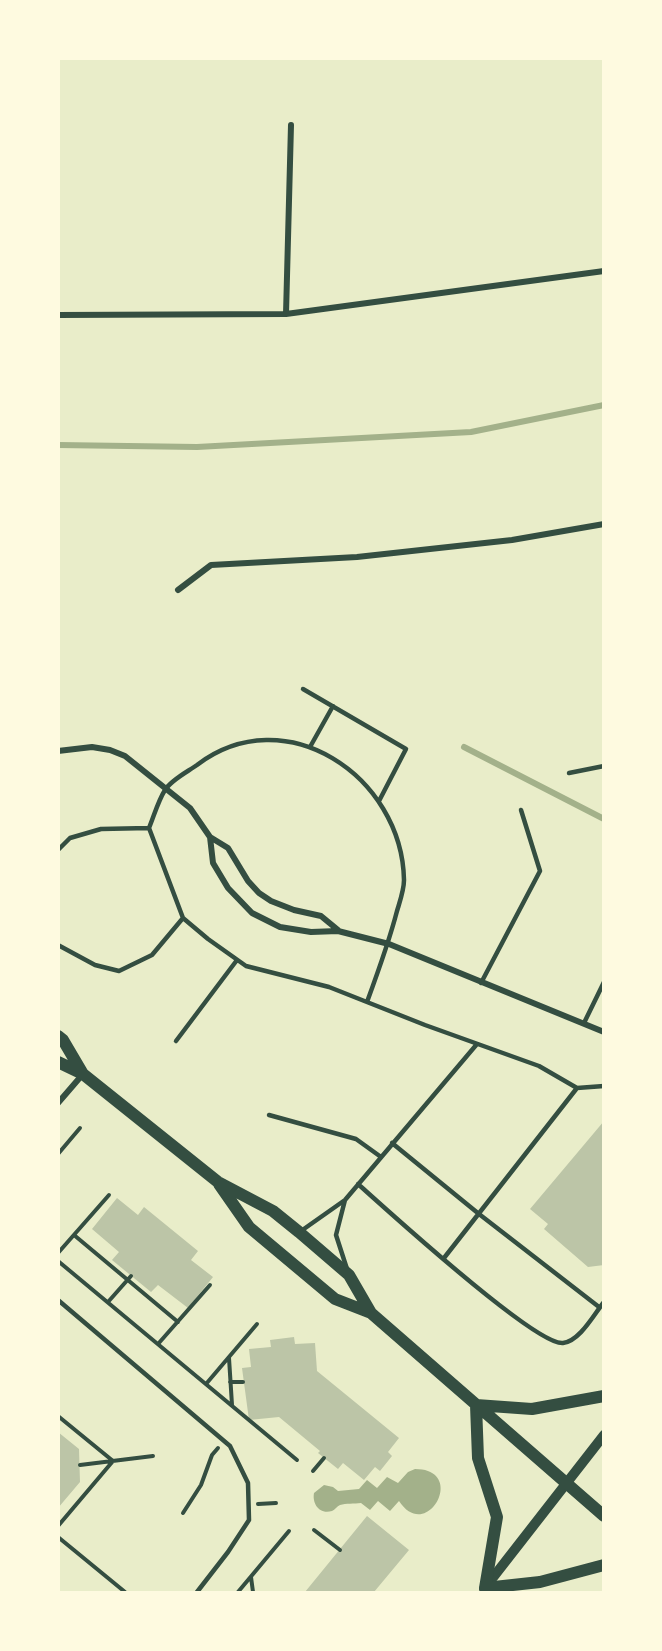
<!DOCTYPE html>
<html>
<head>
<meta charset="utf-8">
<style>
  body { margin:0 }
  #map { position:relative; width:662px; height:1651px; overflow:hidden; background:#e9edc9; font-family:Cabin,sans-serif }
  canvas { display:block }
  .frame { position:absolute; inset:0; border:60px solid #fefae0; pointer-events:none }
</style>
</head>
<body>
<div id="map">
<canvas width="662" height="1651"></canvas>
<div class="frame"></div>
</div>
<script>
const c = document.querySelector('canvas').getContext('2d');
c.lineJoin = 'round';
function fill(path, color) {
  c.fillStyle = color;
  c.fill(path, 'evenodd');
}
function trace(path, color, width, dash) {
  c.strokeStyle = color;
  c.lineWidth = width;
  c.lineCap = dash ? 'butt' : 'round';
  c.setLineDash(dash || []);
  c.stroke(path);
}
fill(new Path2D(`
  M 415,1469 C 468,1469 427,1544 399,1501 L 390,1511 L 378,1501 L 370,1510 L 361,1503 C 354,1504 346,1503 340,1505 C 337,1506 335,1510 332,1511 C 319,1515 312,1503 314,1493 L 324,1485 L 333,1487 L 338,1491 L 359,1489 L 367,1480 L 377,1488 L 387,1477 L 398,1483 L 408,1472 Z`), '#a3b18a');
trace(new Path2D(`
  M 58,445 L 197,447 L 471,432 L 604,405
  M 464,747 L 604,819`), '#a3b18a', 6);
fill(new Path2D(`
  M 604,1121 L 604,1265 L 588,1267 L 544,1229 L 548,1224 L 530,1209 Z
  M 117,1198 L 138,1215 L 144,1207 L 198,1251 L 191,1260 L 213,1277 L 188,1308 L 158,1285 L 151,1292 L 112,1260 L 119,1252 L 92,1229 Z
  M 294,1337 L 295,1344 L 315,1343 L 317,1371 L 399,1438 L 388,1452 L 392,1456 L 380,1471 L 375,1467 L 364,1480 L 343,1463 L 338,1469 L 318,1453 L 320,1451 L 279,1417 L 249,1420 L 242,1368 L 251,1367 L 249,1349 L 271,1347 L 270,1340 Z
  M 58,1432 L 79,1449 L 80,1482 L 58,1508 Z
  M 367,1516 L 409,1550 L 374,1592 L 305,1592 Z`), '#bcc5a7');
trace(new Path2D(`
  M 58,1154 L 80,1128
  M 74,1235 L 178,1322
  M 58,1253 L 109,1195
  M 58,1261 L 297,1460
  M 108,1302 L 131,1276
  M 158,1344 L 210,1285
  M 229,1358 L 232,1405
  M 230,1382 L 243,1382
  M 206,1384 L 257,1324
  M 58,1416 L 113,1461 L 58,1526
  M 80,1465 L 153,1456
  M 313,1471 L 324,1458
  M 258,1504 L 276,1503
  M 183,1513 L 201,1485 L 212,1455 L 218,1448
  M 314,1530 L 340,1550
  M 58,1537 L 125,1592
  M 251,1577 L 253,1592
  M 238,1592 L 289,1531`), '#344e41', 4);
trace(new Path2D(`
  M 303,689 L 406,749 L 379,801
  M 310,747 L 333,706
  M 569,773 L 604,766
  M 58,850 L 70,838 L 101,829 L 149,828
  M 58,945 L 95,965 L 119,971 L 152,955 L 183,918
  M 481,983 L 540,871 L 521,810
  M 367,1002 C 378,972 389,942 397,911 C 400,901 404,890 404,880 C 402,776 285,698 197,765 C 187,772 171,780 165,790 C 158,801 154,816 149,828 L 183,918 L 208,939 L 246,966 L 329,987 L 425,1025 L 539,1066 L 577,1088 L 604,1086
  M 584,1023 L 604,982
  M 176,1041 L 237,960
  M 269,1115 L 356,1139 L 381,1157
  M 392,1143 L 479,1214 L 599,1307
  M 358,1184 C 386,1209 536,1346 563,1343 C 580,1341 594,1314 604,1302
  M 345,1200 L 336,1235 L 347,1269
  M 301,1231 L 345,1200 L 477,1044
  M 444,1258 L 577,1088
  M 58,1300 L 230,1446 L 248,1483 L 249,1520 L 228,1552 L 197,1592`), '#344e41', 4.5);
trace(new Path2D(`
  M 286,314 L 291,125
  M 58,315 L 286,314 L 604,271
  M 178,590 L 211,565 L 357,557 L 512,540 L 604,524
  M 58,751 L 92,747 L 110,750 L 125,756 L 190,808 L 210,837 L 228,848 L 248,881 L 259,893 L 271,901 L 294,910 L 321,916 L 338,930
  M 210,837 L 213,863 L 228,888 L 252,913 L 280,927 L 311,932 L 338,931 L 389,944 L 604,1032
  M 58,1103 L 83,1074`), '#344e41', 6);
trace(new Path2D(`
  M 484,1589 L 604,1435`), '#344e41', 10);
trace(new Path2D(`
  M 58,1036 L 63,1040 L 83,1074
  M 58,1062 L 83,1074 L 218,1182 L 273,1211 L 299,1232 L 349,1275 L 371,1313 L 604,1516
  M 219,1184 L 249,1227 L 335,1299 L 371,1313
  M 604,1396 L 532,1409 L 476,1405 L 478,1458 L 497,1517 L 485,1588 L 540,1582 L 604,1565`), '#344e41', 12);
</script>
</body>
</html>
